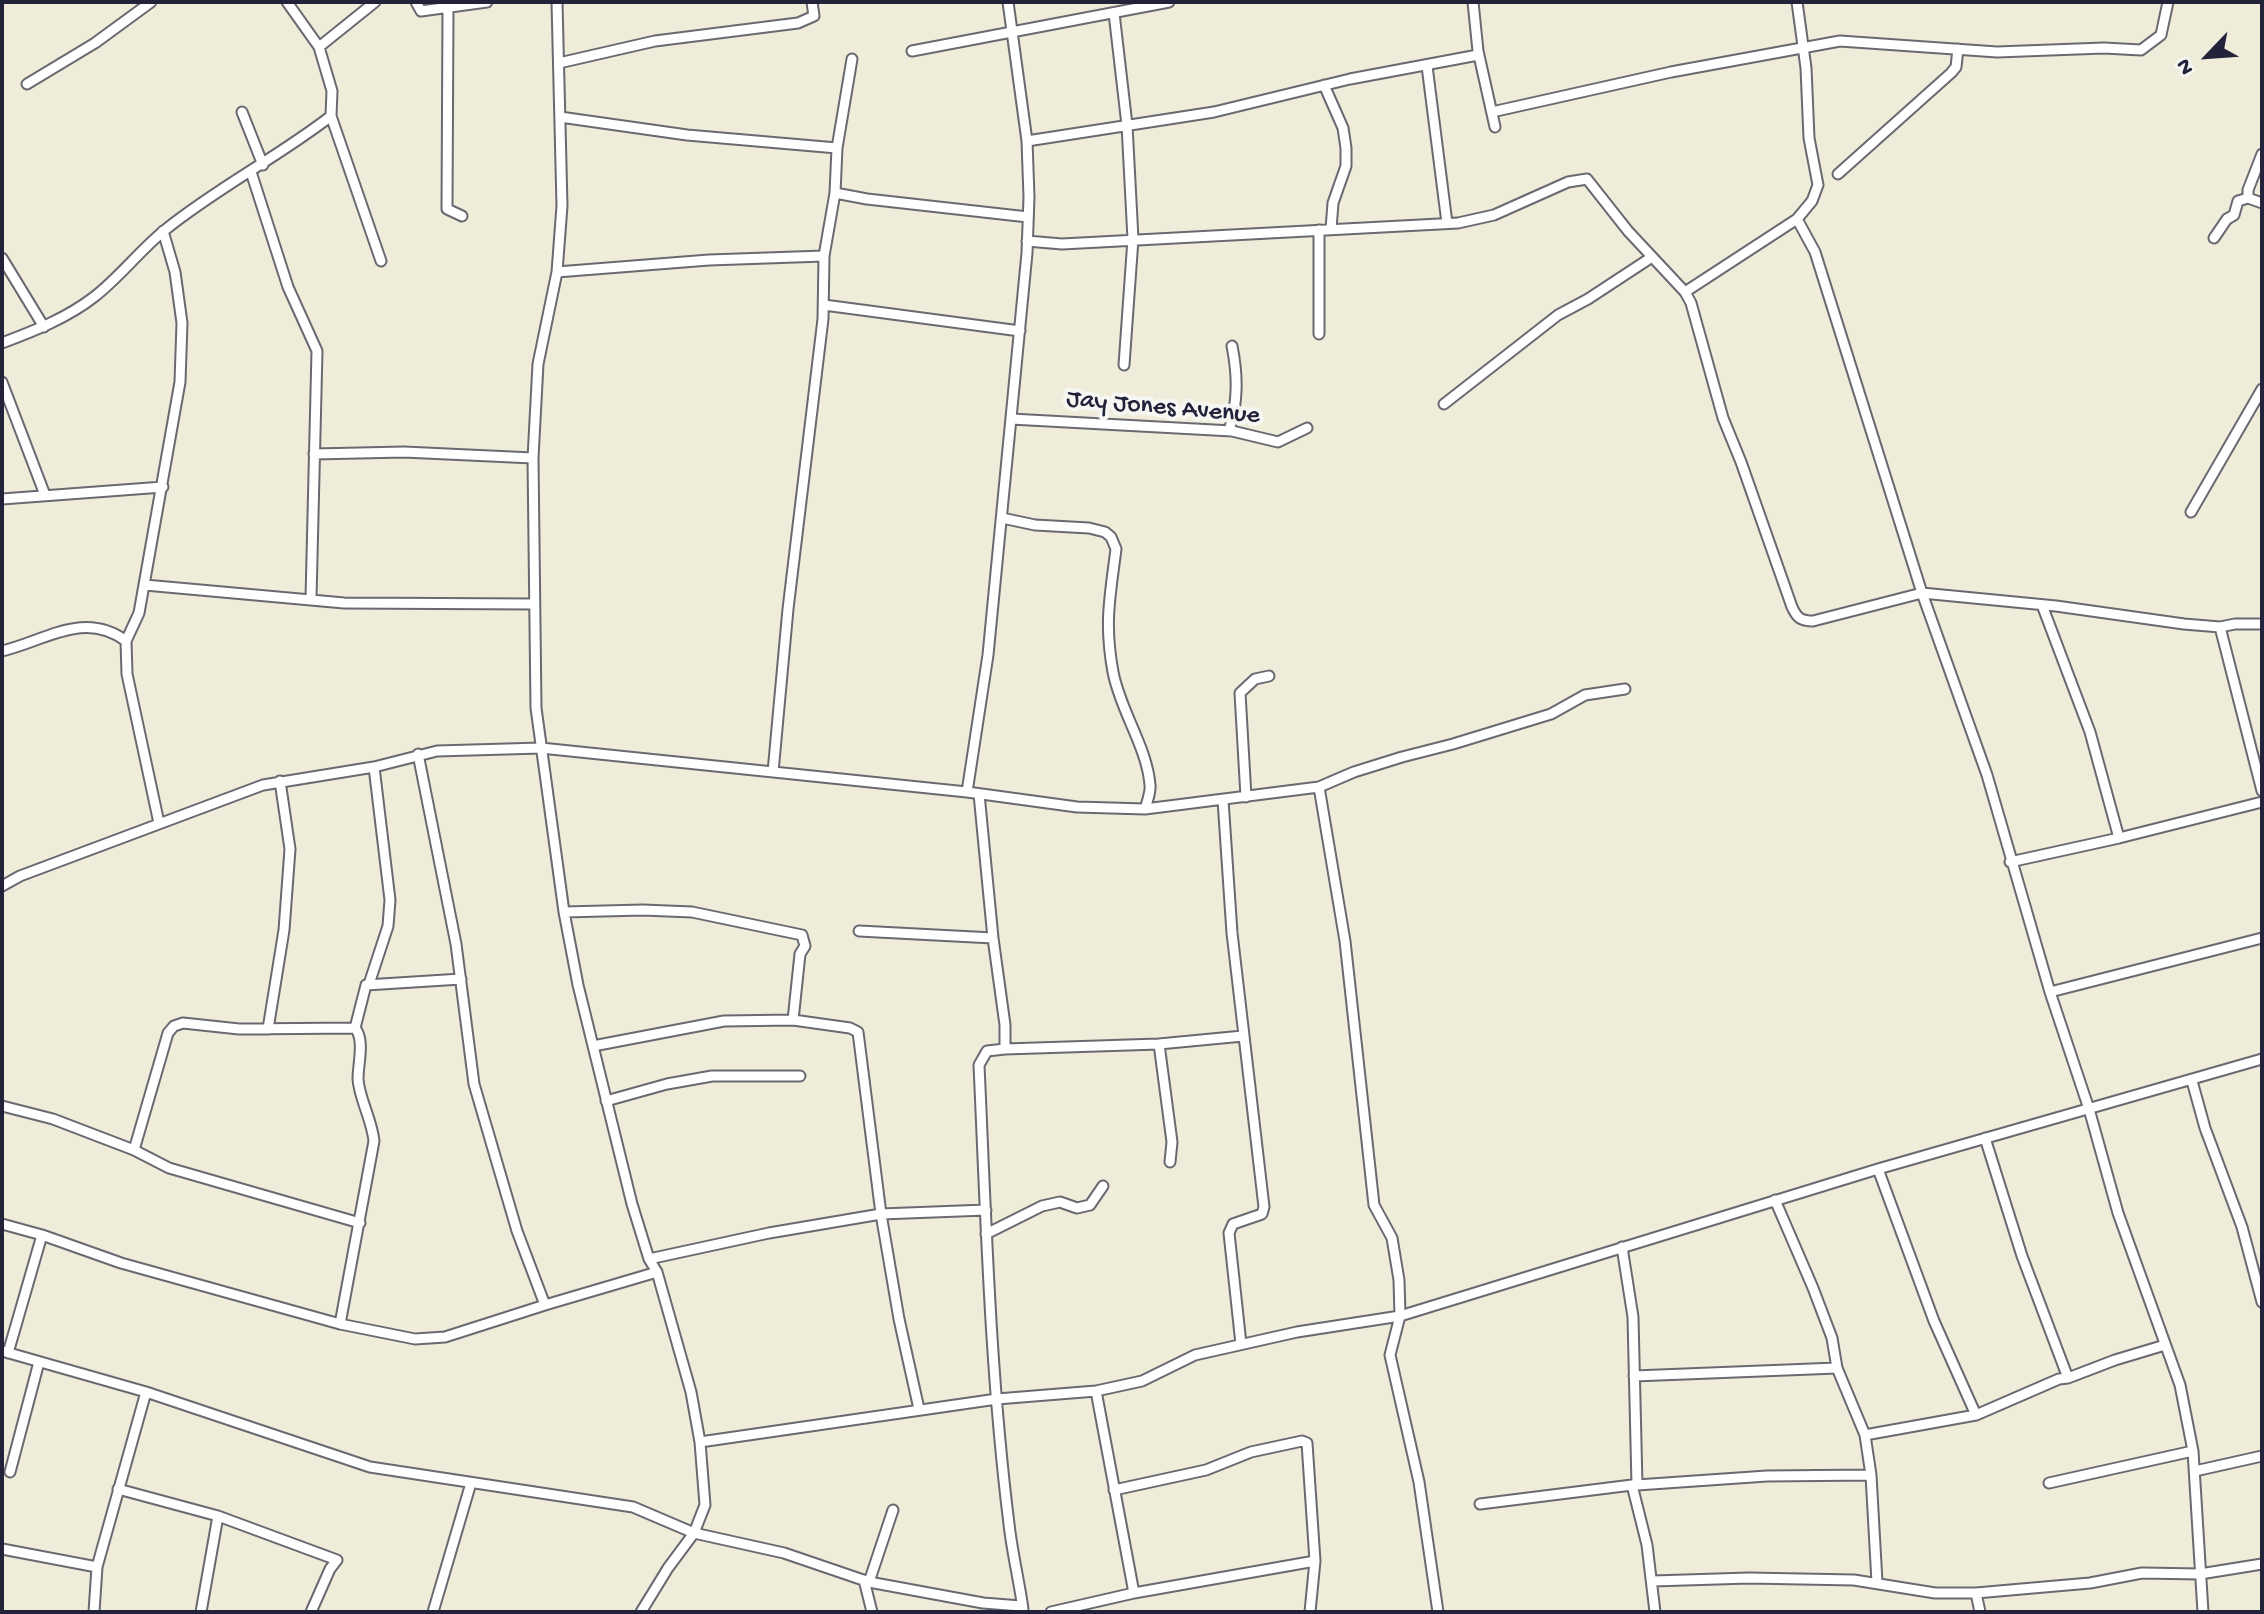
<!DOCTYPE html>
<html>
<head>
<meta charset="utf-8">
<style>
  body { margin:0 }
  #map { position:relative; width:2264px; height:1614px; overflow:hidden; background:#efecd9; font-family:"Gochi Hand",sans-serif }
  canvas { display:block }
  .frame { position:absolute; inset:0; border:4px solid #22223b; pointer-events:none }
  .north { position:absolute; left:2168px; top:16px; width:80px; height:80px; -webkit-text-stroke:6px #f6f6f2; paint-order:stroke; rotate:245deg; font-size:22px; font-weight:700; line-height:32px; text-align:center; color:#22223b }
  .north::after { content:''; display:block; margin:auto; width:28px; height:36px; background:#22223b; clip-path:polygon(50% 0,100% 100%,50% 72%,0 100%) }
</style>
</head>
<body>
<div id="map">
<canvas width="2264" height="1614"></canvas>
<div class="frame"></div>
<div class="north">N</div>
</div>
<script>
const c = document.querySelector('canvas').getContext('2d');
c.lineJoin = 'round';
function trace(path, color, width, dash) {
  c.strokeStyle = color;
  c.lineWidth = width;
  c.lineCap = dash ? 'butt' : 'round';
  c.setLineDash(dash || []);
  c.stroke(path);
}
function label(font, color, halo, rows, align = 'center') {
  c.font = font + ' "Gochi Hand",sans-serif';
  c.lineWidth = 8;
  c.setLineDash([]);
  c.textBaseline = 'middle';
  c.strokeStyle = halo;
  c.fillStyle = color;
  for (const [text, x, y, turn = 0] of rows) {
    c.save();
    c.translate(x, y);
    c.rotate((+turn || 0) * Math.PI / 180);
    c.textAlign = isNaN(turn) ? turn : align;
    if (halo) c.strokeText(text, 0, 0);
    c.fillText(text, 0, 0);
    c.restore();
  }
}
const minor = new Path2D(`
  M 287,2 L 319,47 L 332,91 L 331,116 L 381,261
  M 416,2 L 421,11 L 487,2
  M 557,2 L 562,206 L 557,272 L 538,364 L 533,458 L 536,708 L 564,912 L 578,985 L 632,1204 L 649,1259 L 657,1272 L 691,1392 L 700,1442 L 705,1505 L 694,1533 L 668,1568 L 641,1612
  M 1473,2 L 1478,51 L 1495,127
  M 1797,2 L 1806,68 L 1809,138 L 1818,185 L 1812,201 L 1797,219
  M 448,9 L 447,209 L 462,216
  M 1114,13 L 1127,125 L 1133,239 L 1124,365
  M 319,47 L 375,2
  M 912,51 L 1169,2
  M 559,63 L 655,41 L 798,23 L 814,16 L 812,2
  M 1427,66 L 1447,223
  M 27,84 L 95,43 L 151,2
  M 1324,85 L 1343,128 L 1346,148 L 1346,166 L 1333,203 L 1331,229
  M 242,112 L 263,165
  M 1492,112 L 1671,72 L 1840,41 L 1997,52 L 2104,48 L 2141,50 L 2161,35 L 2168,2
  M 560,117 L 687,135 L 837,148
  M 1027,141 L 1214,112 L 1350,79 L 1478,55
  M 251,172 L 288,287 L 317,351 L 311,598
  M 1838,174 L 1951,73 L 1956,67 L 1958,49
  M 835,193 L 837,148 L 852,59
  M 2248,198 L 2248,190 L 2262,154
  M 1319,230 L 1319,334
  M 2214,238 L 2227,219 L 2234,215 L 2238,201 L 2248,198 L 2262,203
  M 1027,241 L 1062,244 L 1458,223 L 1494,215 L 1568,182 L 1587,179 L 1628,231 L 1685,292 L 1691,303 L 1723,418 L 1741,462 L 1792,607 C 1797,618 1801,621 1813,621 L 1922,593 L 2056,606 L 2184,624 L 2220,627 L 2235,624 L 2262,624
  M 2,258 L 44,327
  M 557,272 L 709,260 L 824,256 L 835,193 L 867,199 L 1028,217
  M 1685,292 L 1797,219 L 1815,252 L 1922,593 L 1987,775 L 2050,992 L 2089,1109 L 2118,1213 L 2180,1385 L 2193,1451 L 2203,1612
  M 824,305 L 1020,331
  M 2,343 C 34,331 67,318 94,297 C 120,277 140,250 165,230 C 217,188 278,157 331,116
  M 2,382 L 45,495
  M 1444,404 L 1558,315 L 1588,299 L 1652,257
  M 1011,419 L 1232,431 L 1278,442 L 1307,428
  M 1229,431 C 1238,402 1238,376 1232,346
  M 314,454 L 404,452 L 533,458
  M 2,499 L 163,487
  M 2191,512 L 2262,389
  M 1002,518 L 1035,525 L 1089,528 L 1105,532 L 1111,537 L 1116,549 C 1110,597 1104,623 1113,672 C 1120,710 1147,747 1150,785 C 1151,792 1147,802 1145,809
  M 145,585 L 344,603 L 534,604
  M 2042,605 L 2090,732 L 2119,838
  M 2220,627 L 2262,791
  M 2,651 C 45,641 84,610 126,641
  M 418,754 L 456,944 L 474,1084 L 517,1231 L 545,1305 L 657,1272
  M 773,772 L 788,609 L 823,319 L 824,256
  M 1319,787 L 1345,941 L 1374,1205 L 1392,1238 L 1399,1280 L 1400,1316 L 1390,1355 L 1419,1482 L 1438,1612
  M 967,792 L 988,655 L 1027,253 L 1029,197 L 1027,141 L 1008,2
  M 979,794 L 993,938 L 1005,1025 L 1005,1049
  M 1246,797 L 1240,693 L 1255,679 L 1269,676
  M 1223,800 L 1232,933 L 1264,1207 L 1262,1214 L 1233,1224 L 1229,1233 L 1241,1344
  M 159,823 L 127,674 L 126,641 L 139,613 L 180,382 L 182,323 L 175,272 L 163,231
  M 2010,862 L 2119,838 L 2262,802
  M 2,886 L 20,876 L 263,785 L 374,767 L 437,751 L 541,748 L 967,792 L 1077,807 L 1145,809 L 1319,787 L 1354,772 L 1402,757 L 1453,744 L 1551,714 L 1585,695 L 1625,689
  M 564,912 L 643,910 L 692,912 L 802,935 L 805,946 L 800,954 L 793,1020
  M 859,931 L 993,938
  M 369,984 L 388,926 L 390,900 L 374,767
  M 2050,992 L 2262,938
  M 355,1028 L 366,985 L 461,979
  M 268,1029 L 284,930 L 290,849 L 280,781
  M 1159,1044 L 1172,1142 L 1170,1162
  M 593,1046 L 724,1021 L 793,1020 L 850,1028 L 858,1032 L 881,1214 L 899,1319 L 919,1409
  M 2192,1081 L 2205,1128 L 2242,1227 L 2262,1302
  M 606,1101 L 667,1084 L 712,1076 L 800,1076
  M 2,1106 L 53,1119 L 134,1150 L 169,1168 L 360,1223
  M 1985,1138 L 2022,1256 L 2068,1378
  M 134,1150 L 168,1033 L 174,1026 L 183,1023 L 239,1029 L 355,1028 C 365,1040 358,1063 358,1079 C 359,1098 372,1120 374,1141 L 340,1324
  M 1878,1169 L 1934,1321 L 1976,1415
  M 1775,1200 L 1813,1288 L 1832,1338 L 1837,1368 L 1865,1435 L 1871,1475 L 1877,1582
  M 2,1224 L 42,1235 L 121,1263 L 340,1324 L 415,1339 L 445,1337 L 545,1305
  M 986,1234 L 1042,1206 L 1060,1202 L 1077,1208 L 1090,1205 L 1103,1186
  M 1622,1247 L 1633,1317 L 1637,1485 L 1632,1485 L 1647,1545 L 1655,1612
  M 649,1259 L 769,1233 L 881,1214 L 986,1210
  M 2,1351 L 146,1392 L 370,1467 L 633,1507 L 694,1533 L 784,1553 L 869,1582 L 983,1603 L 1021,1606 L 1023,1612
  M 8,1353 L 42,1235
  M 1634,1376 L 1837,1368
  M 1096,1391 L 1134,1593
  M 1865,1435 L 1976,1415 L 2059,1379 L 2068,1378 L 2115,1360 L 2165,1345
  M 700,1442 L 997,1399 L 1096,1391 L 1142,1381 L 1195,1355 L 1297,1332 L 1400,1316 L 1878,1169 L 2262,1059
  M 2195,1471 L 2262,1456
  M 10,1472 L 39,1362
  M 2049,1483 L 2193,1451
  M 1637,1485 L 1767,1476 L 1871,1475
  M 118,1489 L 218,1516 L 337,1560 L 330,1569 L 311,1612
  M 1114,1490 L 1206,1470 L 1251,1452 L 1302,1441 L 1307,1443 L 1315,1561 L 1310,1612
  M 1480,1504 L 1632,1485
  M 2,1549 L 97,1567
  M 864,1580 L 872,1612
  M 1653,1581 L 1749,1578 L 1854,1580 L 1935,1593 L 1976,1593 L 2090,1583 L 2142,1573 L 2200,1574 L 2262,1564
  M 869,1582 L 893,1510
  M 1976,1593 L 1980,1612
  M 1023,1609 C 1019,1580 1012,1552 1009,1524 C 990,1372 986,1218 979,1065 L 987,1051 L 1005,1049 L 1159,1044 L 1243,1036
  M 94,1612 L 97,1567 L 146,1392
  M 201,1612 L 218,1516
  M 433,1612 L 471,1483
  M 1051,1612 L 1134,1593 L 1315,1561`);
trace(minor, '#6a6972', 13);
trace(minor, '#fff', 9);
label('26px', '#22223b', '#f6f6f2', [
  ["Jay Jones Avenue",1163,409,5]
]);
</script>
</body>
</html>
